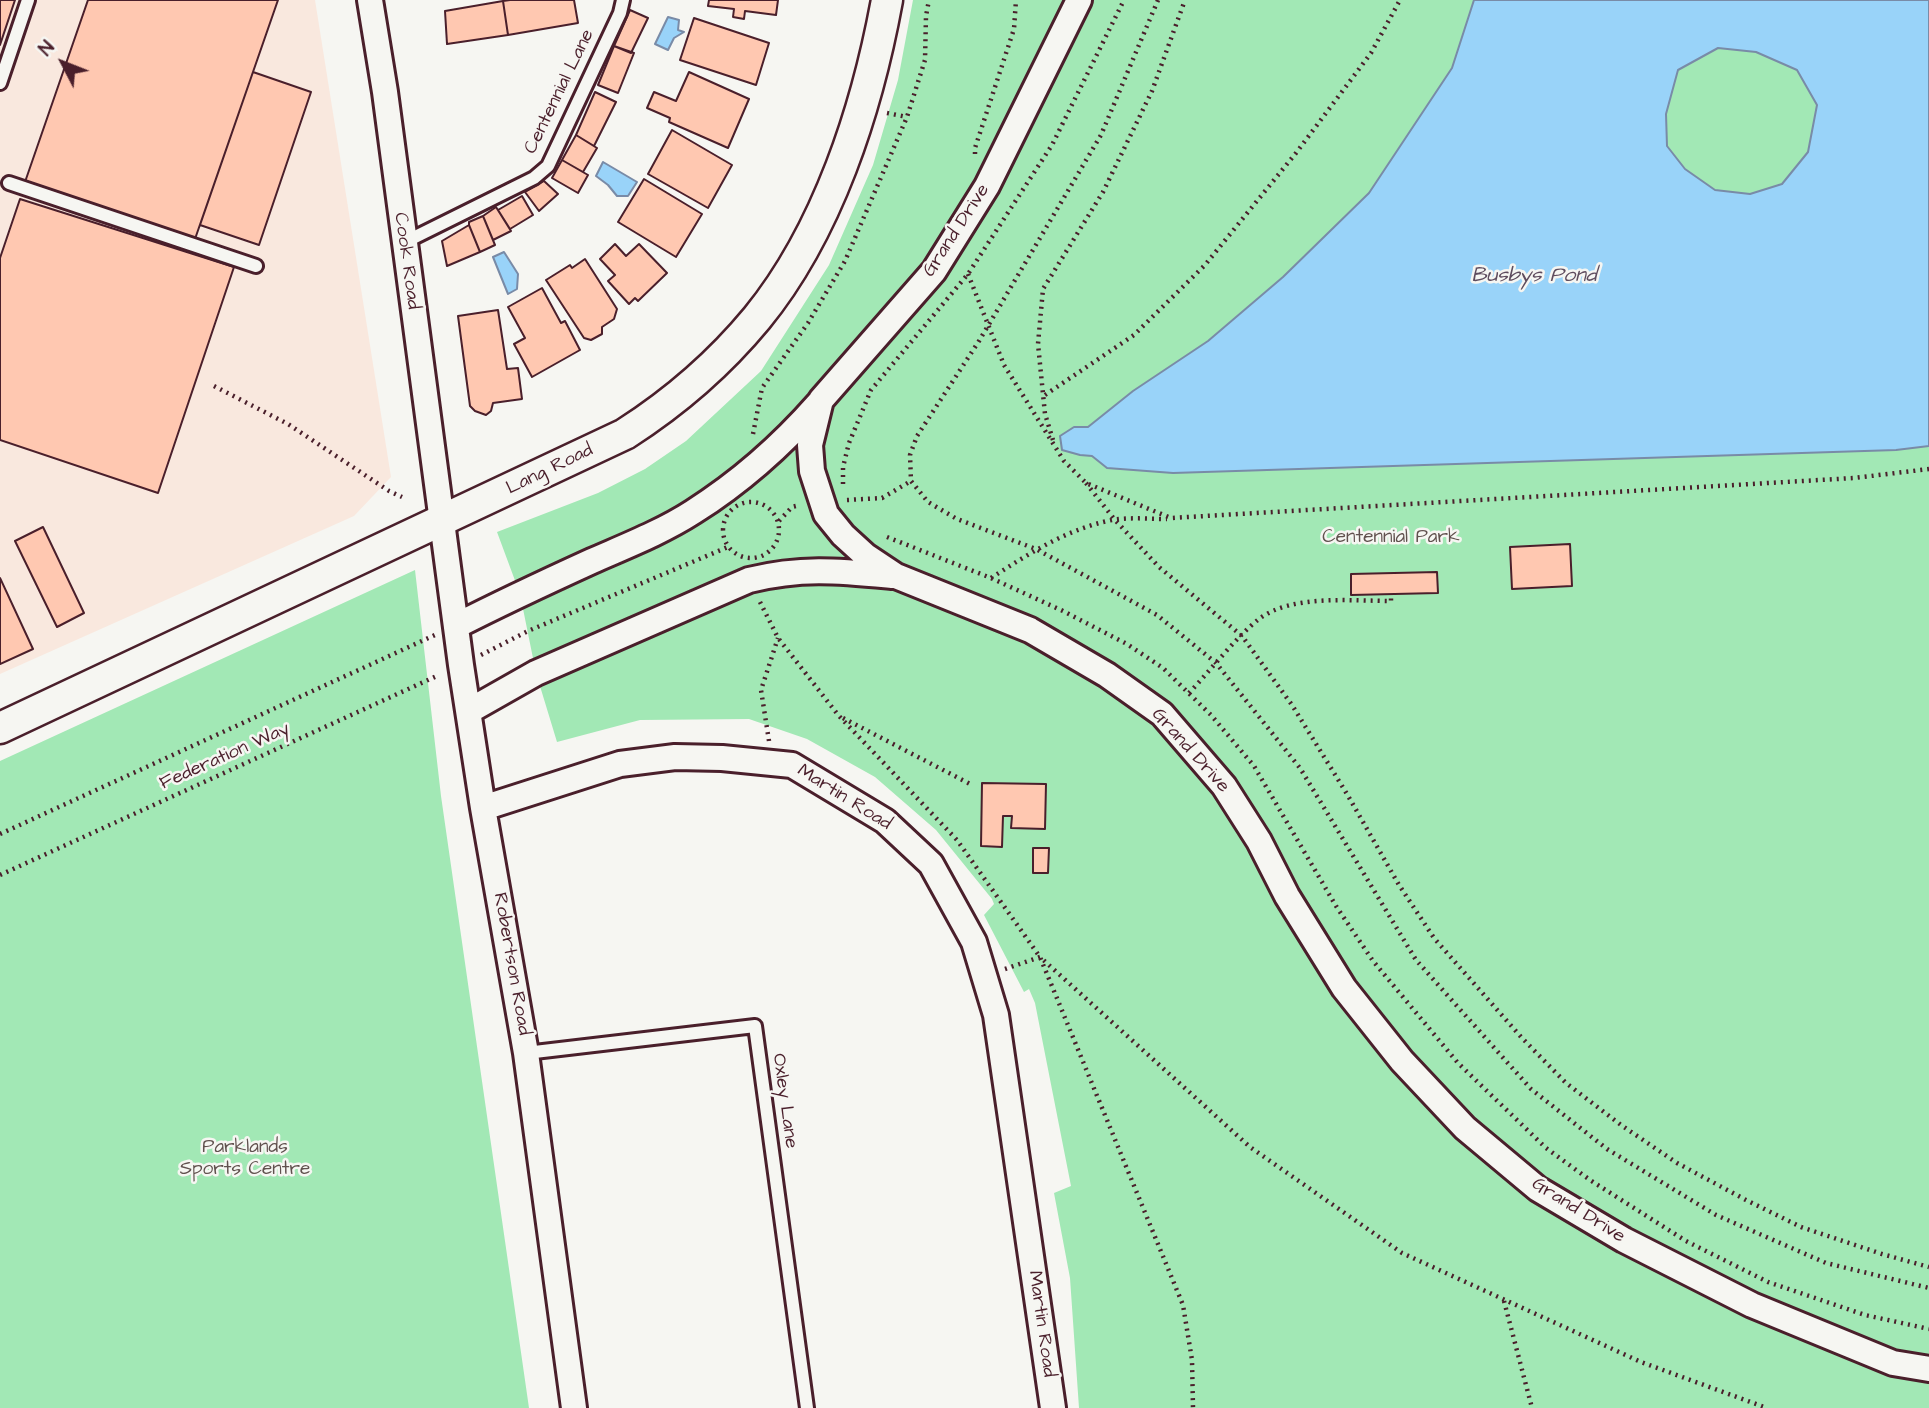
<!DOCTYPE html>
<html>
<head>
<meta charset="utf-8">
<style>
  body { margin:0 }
  #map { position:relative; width:1929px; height:1408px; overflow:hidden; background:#f6f6f2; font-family:"Architects Daughter",sans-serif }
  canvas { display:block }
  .north { position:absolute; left:28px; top:28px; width:70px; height:70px; -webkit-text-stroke:5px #f6f6f2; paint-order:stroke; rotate:312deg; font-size:19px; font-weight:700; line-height:28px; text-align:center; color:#4a1f2b }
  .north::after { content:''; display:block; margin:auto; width:24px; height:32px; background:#4a1f2b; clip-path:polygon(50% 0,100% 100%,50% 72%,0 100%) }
</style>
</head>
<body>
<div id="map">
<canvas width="1929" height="1408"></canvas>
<div class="north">N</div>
</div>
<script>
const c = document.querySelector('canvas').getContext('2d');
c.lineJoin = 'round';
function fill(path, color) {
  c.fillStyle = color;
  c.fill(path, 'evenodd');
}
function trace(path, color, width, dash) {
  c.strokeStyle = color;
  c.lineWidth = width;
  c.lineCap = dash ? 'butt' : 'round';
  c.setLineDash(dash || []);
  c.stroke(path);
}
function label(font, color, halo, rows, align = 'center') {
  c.font = font + ' "Architects Daughter",sans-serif';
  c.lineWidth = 5;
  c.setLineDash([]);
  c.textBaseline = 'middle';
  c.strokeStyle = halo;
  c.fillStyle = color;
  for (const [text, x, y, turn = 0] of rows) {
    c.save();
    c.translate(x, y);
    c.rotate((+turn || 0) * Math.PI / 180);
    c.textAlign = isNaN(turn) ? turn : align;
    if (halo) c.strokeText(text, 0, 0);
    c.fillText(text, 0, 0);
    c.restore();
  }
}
fill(new Path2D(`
  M 0,0 L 315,0 L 391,477 L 354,516 L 0,674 Z`), '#f9e8de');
fill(new Path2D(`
  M 913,0 L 1929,0 L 1929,1408 L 1079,1408 L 1070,1278 L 1054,1193 L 1071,1186 L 1035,1003 L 1029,989 L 1024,992 L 984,915 L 994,904 L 992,899 L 936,830 L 875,777 L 807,739 L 749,719 L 640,720 L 557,742 L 536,673 L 520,594 L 497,532 L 598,493 L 645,469 L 686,441 L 761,371 L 829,265 L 873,165 L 898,80 Z
  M 415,570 L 441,796 L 529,1408 L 0,1408 L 0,761 Z`), '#a2e8b5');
const water = new Path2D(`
  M 1474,0 L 1929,0 L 1929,446 L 1896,450 L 1173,473 L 1107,468 L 1092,456 L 1080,455 L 1062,450 L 1060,436 L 1074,427 L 1088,427 L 1133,391 L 1208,341 L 1283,277 L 1369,193 L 1452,68 ZM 1718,48 L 1756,52 L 1797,70 L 1817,105 L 1808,152 L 1782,184 L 1750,194 L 1715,190 L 1685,169 L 1667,146 L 1666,114 L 1678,70 Z
  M 668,17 L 679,20 L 678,30 L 684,32 L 674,38 L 668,50 L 655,44 Z
  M 603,162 L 637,182 L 628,196 L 617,196 L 608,185 L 596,176 Z
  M 504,252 L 518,274 L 517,289 L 508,294 L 493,257 Z`);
fill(water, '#99d3f9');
trace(water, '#798ba7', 2);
const building = new Path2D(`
  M 0,0 L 15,0 L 0,45 Z
  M 88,0 L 278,0 L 195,239 L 25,182 Z
  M 510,0 L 574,0 L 578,23 L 508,35 L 503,1 Z
  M 709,0 L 778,0 L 776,15 L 745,11 L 744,19 L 733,17 L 734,9 L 708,6 Z
  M 503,1 L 508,35 L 447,44 L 445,11 Z
  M 630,10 L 648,18 L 631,53 L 614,46 Z
  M 694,18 L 769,43 L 756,85 L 680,60 Z
  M 614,46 L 634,53 L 618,93 L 598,85 Z
  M 253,72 L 311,92 L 259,245 L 200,225 Z
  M 689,72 L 749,99 L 728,148 L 669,122 L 670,118 L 647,108 L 654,92 L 676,101 Z
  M 595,92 L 616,102 L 594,146 L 576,135 Z
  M 672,130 L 732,165 L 708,208 L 648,174 Z
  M 576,135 L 597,148 L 583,172 L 562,160 Z
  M 562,160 L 588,175 L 578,193 L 552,178 Z
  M 644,179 L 702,214 L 676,257 L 618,222 Z
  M 544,181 L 558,194 L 539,211 L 525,192 Z
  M 522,196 L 533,215 L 510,229 L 498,210 Z
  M 20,199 L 234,267 L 158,493 L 0,440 L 0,258 Z
  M 496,207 L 511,231 L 493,240 L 483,216 Z
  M 483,216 L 495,245 L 480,252 L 469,225 L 469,222 Z
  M 469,225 L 480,252 L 447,266 L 442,241 Z
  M 615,244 L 626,256 L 639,244 L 667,273 L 638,301 L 635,298 L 629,304 L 608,281 L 615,275 L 600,259 Z
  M 585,259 L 617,309 L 614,319 L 602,327 L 602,334 L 591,340 L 584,338 L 546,280 L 570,265 L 572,268 Z
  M 542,288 L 561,323 L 565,321 L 580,350 L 532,377 L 514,344 L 525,338 L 508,307 Z
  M 498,310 L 507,369 L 518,368 L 522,399 L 493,403 L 491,411 L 486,415 L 475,411 L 470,406 L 458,316 Z
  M 43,527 L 84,613 L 57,627 L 15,541 Z
  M 1570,544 L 1572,586 L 1512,589 L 1510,547 Z
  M 1437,572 L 1438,593 L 1351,595 L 1351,574 Z
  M 0,578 L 33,649 L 0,664 Z
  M 982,783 L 1046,784 L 1045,829 L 1011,828 L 1012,816 L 1003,816 L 1002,847 L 981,846 Z
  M 1033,848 L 1049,848 L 1048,873 L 1033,873 Z`);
fill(building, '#ffc8b1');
trace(building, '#4a1f2b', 2);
const service = new Path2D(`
  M 0,83 L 28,0
  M 9,183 L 256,266
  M 403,243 L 534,178 L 548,166 L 620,13 L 623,0
  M 526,1053 L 755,1026 L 807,1408`);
const minor = new Path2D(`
  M 370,0 L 385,92 L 461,665 L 483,808 L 526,1053 L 574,1408
  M 1079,0 L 987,186 L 934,271 L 821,400 L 810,445 L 812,471 L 826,514 L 843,535 L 866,556 L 896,576 L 1030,630 L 1107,675 L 1162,714 L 1224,786 L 1259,841 L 1287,896 L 1344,988 L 1402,1061 L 1465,1128 L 1538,1189 L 1624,1240 L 1752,1305 L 1893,1363 L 1929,1369
  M 456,626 C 501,603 546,582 592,561 C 626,546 662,532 693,512 C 739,483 783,444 819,403
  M 469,711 L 536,673 L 749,580 C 802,567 839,571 892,576
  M 483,808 L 620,764 L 675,757 L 722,758 L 792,765 L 885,821 L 931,864 L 974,942 L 996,1015 L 1053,1408`);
const tertiary = new Path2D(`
  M 0,728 L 625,434 C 675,402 719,364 757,318 C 828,231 867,109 887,0`);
trace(service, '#4a1f2b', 18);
trace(minor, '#4a1f2b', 30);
trace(tertiary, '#4a1f2b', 35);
trace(new Path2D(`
  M 1158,0 L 1101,135 L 979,341 L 917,436 L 910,455 L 911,481 L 928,502 L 957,519 L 1036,549 L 1157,615 L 1216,663 L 1300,768 L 1416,960 L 1531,1089 L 1607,1149 L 1716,1215 L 1826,1263 L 1929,1288
  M 887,113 L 907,117
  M 975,154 L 975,148 L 1014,29 L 1016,0
  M 968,274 L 1004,365 L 1064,461 L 1086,483 L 1171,518 L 1854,478 L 1929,469
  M 214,386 L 288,424 L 389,491 L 402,497
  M 1045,395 L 1134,335 L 1205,265 L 1296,153 L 1371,53 L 1400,0
  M 753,434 L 762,388 L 808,323 L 845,261 L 907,117 L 925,60 L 926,16 L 929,0
  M 1053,440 L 1045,414 L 1038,344 L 1043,289 L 1103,192 L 1152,91 L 1185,0
  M 1086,483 L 1115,520 L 1159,567 L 1242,636 L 1292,705 L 1347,794 L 1399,885 L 1434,938 L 1522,1038 L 1566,1083 L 1621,1125 L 1677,1163 L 1746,1200 L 1801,1227 L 1882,1254 L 1929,1267
  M 843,484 L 843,467 L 849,443 L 871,390 L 968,274 L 1052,145 L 1124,0
  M 847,500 L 882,498 L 911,481
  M723 530a28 28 0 1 1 56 0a28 28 0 1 1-56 0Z
  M 779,521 L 792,507 L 800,505
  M 887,537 L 991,578 L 1063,611 L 1127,644 L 1163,668 L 1211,715 L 1254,766 L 1336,906 L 1373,961 L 1458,1063 L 1546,1148 L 1590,1180 L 1686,1241 L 1768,1282 L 1865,1315 L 1929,1329
  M 991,578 C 1030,553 1067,529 1112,520 C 1130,517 1149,519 1167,519
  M 760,602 L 778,638 L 839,716 L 957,840 L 1040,957 L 1183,1305 L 1192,1360 L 1193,1408
  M 481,655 L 528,631 L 728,547
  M 1189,693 C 1209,672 1237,636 1259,619 C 1292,594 1352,601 1391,601 L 1391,594
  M 843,718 L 972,785
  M 769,741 L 761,690 L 778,638
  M 0,834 L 435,635
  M 0,875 L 439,675
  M 1005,969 L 1040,957 L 1250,1147 L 1402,1253 L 1641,1362 L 1767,1408
  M 1504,1301 L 1532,1408`), '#4a1f2b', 4.5, [2, 5]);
trace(service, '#f6f6f2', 12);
trace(minor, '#f6f6f2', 24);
trace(tertiary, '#f6f6f2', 30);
label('19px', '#4a1f2b', '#f6f6f2', [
  ["Centennial Lane",560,92,-64],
  ["Grand Drive",957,231,-57],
  ["Cook Road",406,261,82],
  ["Lang Road",550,470,-26],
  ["Grand Drive",1190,751,48],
  ["Federation Way",225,757,-24],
  ["Martin Road",844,798,32],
  ["Robertson Road",511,964,80],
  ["Oxley Lane",784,1101,82],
  ["Grand Drive",1578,1211,32],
  ["Martin Road",1041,1324,82]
]);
label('19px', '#60514e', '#f6f6f2', [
  ["Centennial Park",1391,538],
  ["Parklands",245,1148],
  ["Sports Centre",245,1170]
]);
label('italic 21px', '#5e4c5e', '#f6f6f2', [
  ["Busbys Pond",1534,277]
]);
</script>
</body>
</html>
